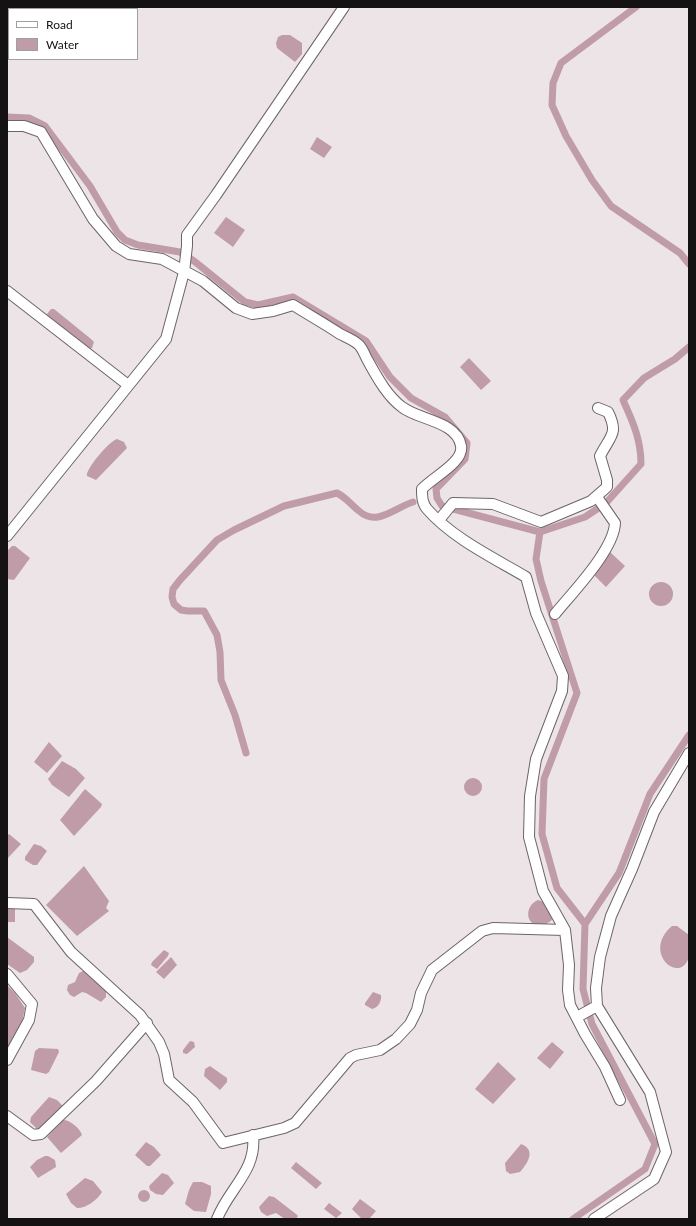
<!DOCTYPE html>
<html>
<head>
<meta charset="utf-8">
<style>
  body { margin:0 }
  #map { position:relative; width:696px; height:1226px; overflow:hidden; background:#ece4e7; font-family:Lato,sans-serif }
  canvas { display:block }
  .frame { position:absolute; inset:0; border:8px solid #151213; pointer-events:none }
  .legend { position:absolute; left:8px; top:8px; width:130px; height:52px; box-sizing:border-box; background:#fff; border:1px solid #a1a0a1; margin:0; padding:5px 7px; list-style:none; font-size:12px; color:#151213 }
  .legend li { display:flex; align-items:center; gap:8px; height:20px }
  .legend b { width:20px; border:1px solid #a1a0a1 }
</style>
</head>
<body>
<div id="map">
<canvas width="696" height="1226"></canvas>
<div class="frame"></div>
<ul class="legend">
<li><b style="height:5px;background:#fff"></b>Road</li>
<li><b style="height:11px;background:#bf9ca8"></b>Water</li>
</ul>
</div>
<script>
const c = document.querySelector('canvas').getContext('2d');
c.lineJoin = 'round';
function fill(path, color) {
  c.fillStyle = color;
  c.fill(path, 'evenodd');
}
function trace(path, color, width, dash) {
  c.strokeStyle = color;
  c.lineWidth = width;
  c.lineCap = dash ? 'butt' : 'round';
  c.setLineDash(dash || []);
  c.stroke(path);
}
fill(new Path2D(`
  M 282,35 L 290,35 L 302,43 L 302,54 L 295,62 L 277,48 L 276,43 L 278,37 Z
  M 317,137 L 332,147 L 324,158 L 310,149 Z
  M 226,217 L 245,230 L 233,247 L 214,233 Z
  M 54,309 L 91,339 L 94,342 L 92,348 L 89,349 L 48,318 L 47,314 L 51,309 Z
  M 469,358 L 491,381 L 481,390 L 460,367 Z
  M 117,439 L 124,442 L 127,448 L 96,480 L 87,476 C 85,470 109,441 117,439 Z
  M 12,546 L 15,546 L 30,558 L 14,580 L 7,579 L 7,551 Z
  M 610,552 L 625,566 L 606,587 L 592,573 Z
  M649 594a12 12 0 1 1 24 0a12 12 0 1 1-24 0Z
  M 49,742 L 62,756 L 47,773 L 34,762 Z
  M 62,761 L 76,769 L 85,778 L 69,797 L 52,785 L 48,779 Z
  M464 787a9 9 0 1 1 18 0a9 9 0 1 1-18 0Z
  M 85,789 L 102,804 L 101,807 L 74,836 L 60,820 Z
  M 9,834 L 21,844 L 7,859 L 7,836 Z
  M 34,844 L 41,846 L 47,851 L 37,865 L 33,865 L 25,860 L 25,857 Z
  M 84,866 L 109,901 L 106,908 L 109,911 L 77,936 L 46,905 Z
  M 538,900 L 544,902 L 554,916 L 551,921 L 541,927 C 525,925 524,906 538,900 Z
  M 7,907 L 15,909 L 15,922 L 7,922 Z
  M 672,926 L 677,926 L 689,935 C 689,941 691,951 689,957 C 680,986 641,952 672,926 Z
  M 7,937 L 34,957 L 34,962 L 27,970 L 20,973 L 7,964 Z
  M 164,950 L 169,953 L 168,956 L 157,969 L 151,965 L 152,962 Z
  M 171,957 L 177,965 L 164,979 L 156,972 Z
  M 85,970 L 106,989 L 106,997 L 101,1002 L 86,993 L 82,992 L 74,997 L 70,995 L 67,990 L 68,985 L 75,982 L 79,973 Z
  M 7,985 L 15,993 L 25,1008 L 22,1022 L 7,1051 Z
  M 373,992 L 381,995 C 382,1001 378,1008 372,1009 L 365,1005 L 365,1003 Z
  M 190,1041 L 194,1042 L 195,1047 L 187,1054 L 183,1053 L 183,1050 Z
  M 552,1042 L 564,1052 L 550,1069 L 537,1058 Z
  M 39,1048 L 58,1049 L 59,1052 L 49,1072 L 46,1074 L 31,1070 L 35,1051 Z
  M 498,1062 L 516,1079 L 493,1104 L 475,1089 Z
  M 210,1066 L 227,1078 L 227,1082 L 220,1090 L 204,1076 L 205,1069 Z
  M 49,1097 L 57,1100 L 64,1107 L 39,1131 L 30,1122 L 31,1117 Z
  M 63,1120 C 70,1120 80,1128 82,1135 L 61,1153 L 47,1137 Z
  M 146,1142 L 154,1147 L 161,1155 L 150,1166 L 147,1166 L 135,1155 Z
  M 521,1144 C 537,1150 527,1164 520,1172 L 510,1174 L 506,1171 L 505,1163 Z
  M 45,1156 L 48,1156 L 55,1160 L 56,1167 L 38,1178 L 30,1167 L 37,1160 Z
  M 296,1162 L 322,1183 L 316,1189 L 291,1168 Z
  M 162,1173 L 168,1175 L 174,1183 L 163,1195 L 156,1194 L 150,1190 L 149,1186 Z
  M 85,1178 L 93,1181 L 102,1192 C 97,1200 87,1208 77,1208 L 71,1203 L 66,1194 Z
  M 193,1182 L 202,1182 L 211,1186 L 211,1194 L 206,1212 L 194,1211 L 185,1204 L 189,1190 Z
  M138 1196a6 6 0 1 1 12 0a6 6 0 1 1-12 0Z
  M 269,1196 L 274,1197 L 296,1214 L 298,1216 L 296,1219 L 285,1219 L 276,1213 L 267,1216 L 261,1212 L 259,1207 Z
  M 360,1199 L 376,1211 L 369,1219 L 362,1219 L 352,1209 Z
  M 329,1203 L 342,1213 L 336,1218 L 324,1209 Z`), '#bf9ca8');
trace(new Path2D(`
  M 636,7 L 561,63 L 553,83 L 552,105 L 566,136 L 592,180 L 611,206 L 680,253 L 689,264
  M 7,117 L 29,118 L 45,126 L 90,186 L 117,232 L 125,240 L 138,245 L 180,252 L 194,261 L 245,302 L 258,305 L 293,297 L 366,341 L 390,377 L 411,398 L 445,417 L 467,443 L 465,459 L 436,489 L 437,498 L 442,506 L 540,532 L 585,517 L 606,503 L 641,464 C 641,440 633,422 623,400 L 644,378 L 675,359 L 689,347
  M 540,532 L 536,559 L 541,581 L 577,693 L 544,779 L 542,834 L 557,888 L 585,924
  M 246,753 L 235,715 L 221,680 L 220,652 L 217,635 L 204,611 L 188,611 L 181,610 L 174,604 L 172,597 L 173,589 L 180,580 L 217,540 L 234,530 L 284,506 L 337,493 C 347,498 351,505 359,511 C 377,527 394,508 413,502
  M 573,1219 L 645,1169 L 655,1144 L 592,1024 L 583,989 L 585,924 L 619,873 L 650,794 L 689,735`), '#bf9ca8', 7);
const minor = new Path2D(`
  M 7,126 L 24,126 L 41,132 L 93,219 L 116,246 L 129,254 L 162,259 L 203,281 L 236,308 L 252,314 L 273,311 L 293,305 C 309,315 325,324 340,334 C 346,337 354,340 359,345 C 363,349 365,356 368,361 C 377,377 387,396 402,407 C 418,420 457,421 461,446 C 464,462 433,477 422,489 C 422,496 422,503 427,509 C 452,538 494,558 526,577 L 536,613 L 563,676 L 562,691 L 536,759 L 530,796 L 529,837 L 543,891 L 565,930 L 569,965 L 568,990 L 570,1005 L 585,1034 L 605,1067 L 620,1100
  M 7,291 L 128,385
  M 439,520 L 453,503 L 493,504 L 541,522 L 591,501 L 607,487 L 607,480 L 600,456 C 610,436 619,434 608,412 L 598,408
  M 7,536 L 166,339 L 184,272 L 187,246 L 187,235 L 216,195 L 344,7
  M 555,614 C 572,593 614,550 615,523 L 597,497
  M 7,903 L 34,904 L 71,952 L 140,1015 L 159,1042 L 164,1054 L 169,1080 L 193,1102 L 223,1143 L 284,1128 L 295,1123 L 350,1058 L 356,1055 L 380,1050 L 396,1039 L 410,1024 L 417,1010 L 421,993 L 432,970 L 482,931 L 493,928 L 565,930
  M 7,974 L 32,1004 L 29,1020 L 7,1060
  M 577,1017 L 597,1006
  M 7,1116 L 33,1135 L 41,1134 L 96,1081 L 147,1023
  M 217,1219 C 229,1188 257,1171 253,1135
  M 594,1219 L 654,1179 L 666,1152 L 650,1092 L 597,1006 L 596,988 L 600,957 L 611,916 L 632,869 L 654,812 L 689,753`);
trace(minor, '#6c6567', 12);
trace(minor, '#fff', 10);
</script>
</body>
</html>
